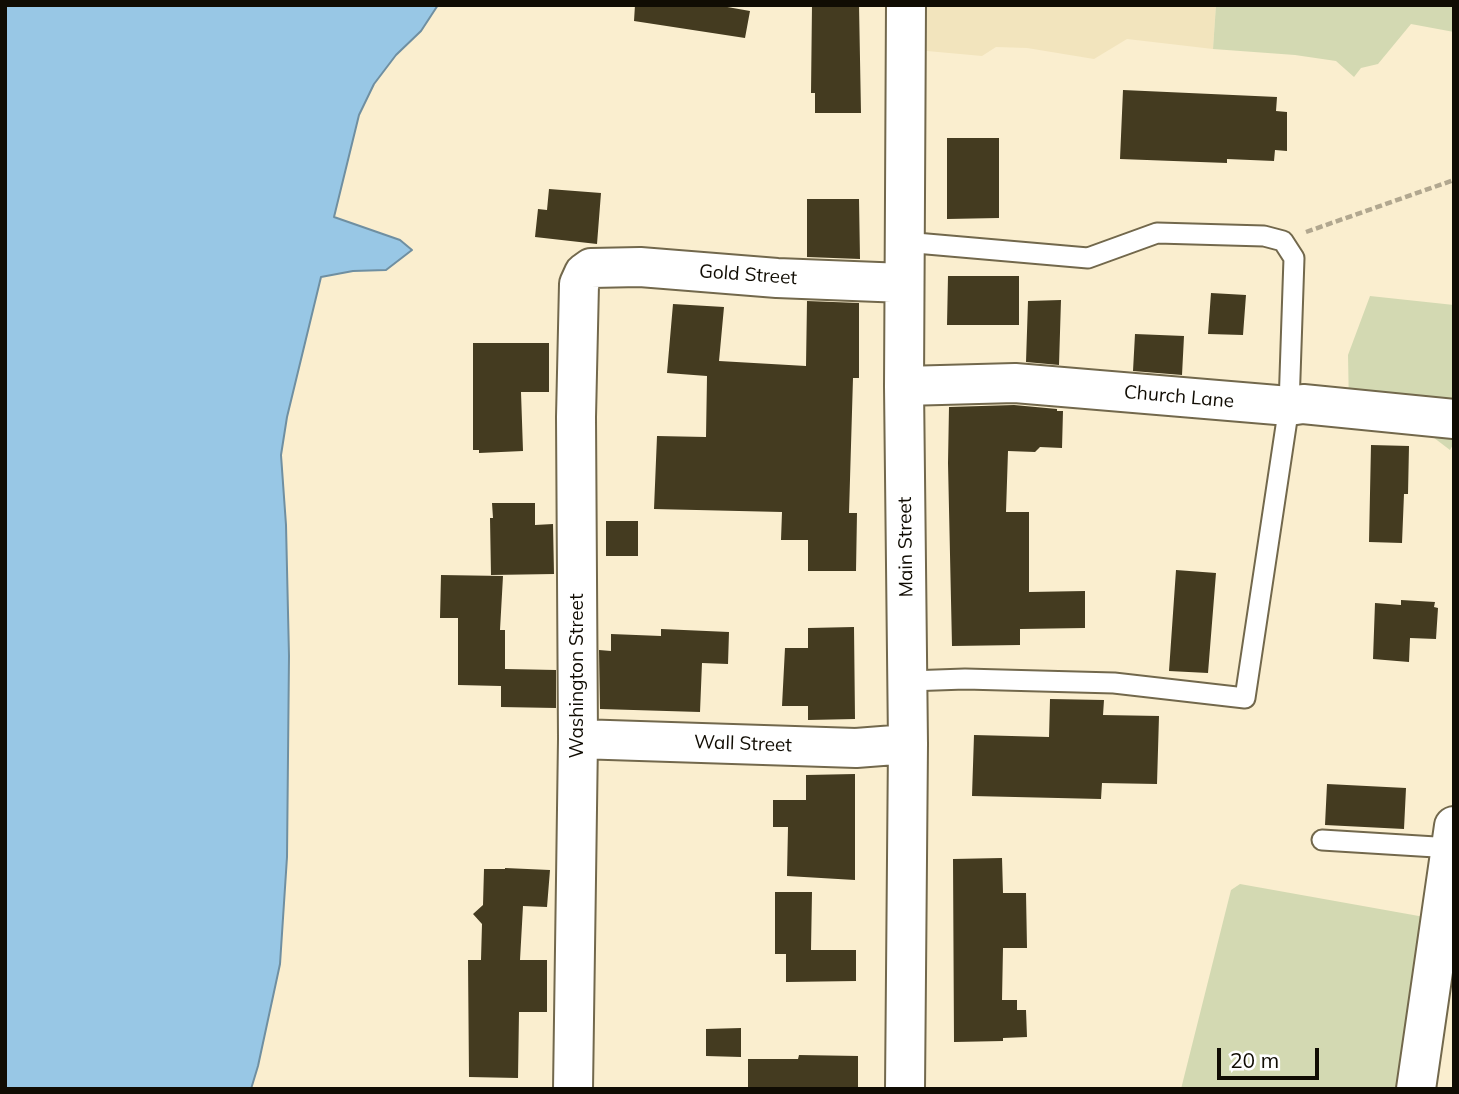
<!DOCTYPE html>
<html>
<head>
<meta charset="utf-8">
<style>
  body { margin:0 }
  #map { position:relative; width:1459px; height:1094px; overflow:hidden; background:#faeecf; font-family:Mulish,sans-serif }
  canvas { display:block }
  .frame { position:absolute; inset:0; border:7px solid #100c03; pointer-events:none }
  .scale { position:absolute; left:1217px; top:1048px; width:102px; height:32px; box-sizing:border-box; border:4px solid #100c03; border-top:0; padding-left:9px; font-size:21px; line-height:24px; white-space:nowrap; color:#100c03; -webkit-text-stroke:5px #fff; paint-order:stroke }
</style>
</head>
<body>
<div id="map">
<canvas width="1459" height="1094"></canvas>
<div class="frame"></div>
<div class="scale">20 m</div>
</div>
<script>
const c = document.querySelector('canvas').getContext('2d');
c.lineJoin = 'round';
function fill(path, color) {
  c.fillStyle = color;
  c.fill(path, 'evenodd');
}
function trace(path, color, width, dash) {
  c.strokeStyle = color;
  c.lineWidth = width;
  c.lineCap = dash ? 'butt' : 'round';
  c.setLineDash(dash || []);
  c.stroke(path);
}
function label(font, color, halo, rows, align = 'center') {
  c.font = font + ' Mulish,sans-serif';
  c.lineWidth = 7;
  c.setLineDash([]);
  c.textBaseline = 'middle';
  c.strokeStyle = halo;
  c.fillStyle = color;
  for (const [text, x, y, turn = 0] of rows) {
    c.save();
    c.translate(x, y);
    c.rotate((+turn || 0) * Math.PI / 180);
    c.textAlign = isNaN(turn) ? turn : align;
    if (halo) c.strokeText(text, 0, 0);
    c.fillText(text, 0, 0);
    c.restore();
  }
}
fill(new Path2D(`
  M 905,5 L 1216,5 L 1213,49 L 1127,39 L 1094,59 L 1027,48 L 996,47 L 982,56 L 905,49 Z`), '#f2e4bd');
fill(new Path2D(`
  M 1216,5 L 1454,5 L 1454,32 L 1411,24 L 1378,64 L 1361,68 L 1354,77 L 1336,61 L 1295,55 L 1213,49 Z
  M 1370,296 L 1454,305 L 1454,443 L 1450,450 L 1417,425 L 1349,408 L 1348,355 Z
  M 1240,884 L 1430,918 L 1420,1089 L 1181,1089 L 1231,890 Z`), '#d3d9b2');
const water = new Path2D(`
  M 5,5 L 438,5 L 421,31 L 396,55 L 374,84 L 359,115 L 334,217 L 400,240 L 412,250 L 386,270 L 353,271 L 321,277 L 287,417 L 281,455 L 286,525 L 289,656 L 287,857 L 280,964 L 258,1066 L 251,1089 L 5,1089 Z`);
fill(water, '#98c7e5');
trace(water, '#6f8fa1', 2);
fill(new Path2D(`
  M 635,5 L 716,5 L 750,11 L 745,38 L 634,21 Z
  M 812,5 L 859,5 L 861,113 L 815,113 L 815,93 L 811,93 Z
  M 1123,90 L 1277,97 L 1276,111 L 1287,112 L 1287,151 L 1275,150 L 1274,161 L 1227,159 L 1227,163 L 1120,159 Z
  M 947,138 L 999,138 L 999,218 L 947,219 Z
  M 549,189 L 601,193 L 597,244 L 535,237 L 538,209 L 547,210 Z
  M 807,199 L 859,199 L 860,259 L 807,257 Z
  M 948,276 L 1019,276 L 1019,325 L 947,325 Z
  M 1211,293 L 1246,295 L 1243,335 L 1208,334 Z
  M 1061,300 L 1059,365 L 1026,362 L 1028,301 Z
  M 807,301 L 859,303 L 859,378 L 853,378 L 849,513 L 857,513 L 856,571 L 808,571 L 808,540 L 781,540 L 782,512 L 654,509 L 657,436 L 706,437 L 707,376 L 667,373 L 673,304 L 724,307 L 719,361 L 806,366 Z
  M 1135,334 L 1184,336 L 1182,375 L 1133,371 Z
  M 473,343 L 549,343 L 549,392 L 521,392 L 523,451 L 479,453 L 479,450 L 473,450 Z
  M 1014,405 L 1057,409 L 1057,411 L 1063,411 L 1062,448 L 1040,447 L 1035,452 L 1008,451 L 1006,512 L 1029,512 L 1029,592 L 1085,591 L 1085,628 L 1020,629 L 1020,645 L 952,646 L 948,463 L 949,407 Z
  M 1371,445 L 1409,446 L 1408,494 L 1404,494 L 1402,543 L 1369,542 Z
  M 492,503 L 535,503 L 535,525 L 553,524 L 554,574 L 491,575 L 490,518 L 493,518 Z
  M 606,521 L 638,521 L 638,556 L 606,556 Z
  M 1176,570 L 1216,573 L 1208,673 L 1169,671 Z
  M 441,575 L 503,576 L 500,630 L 505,630 L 505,669 L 556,670 L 556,708 L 501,707 L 501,686 L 458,685 L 458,618 L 440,618 Z
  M 1401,600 L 1435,602 L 1434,607 L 1438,608 L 1436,639 L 1410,638 L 1409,662 L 1373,659 L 1375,603 L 1401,605 Z
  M 854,627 L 855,719 L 808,720 L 808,706 L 782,706 L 785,648 L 808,648 L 808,628 Z
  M 661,629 L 729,632 L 728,664 L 702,663 L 700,712 L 600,709 L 599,650 L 611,651 L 611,634 L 661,636 Z
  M 1050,699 L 1104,700 L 1103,715 L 1159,716 L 1157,784 L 1102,783 L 1101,799 L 972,796 L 974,735 L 1049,737 Z
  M 855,774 L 855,880 L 787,876 L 788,827 L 773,827 L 773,800 L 806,800 L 806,775 Z
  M 1327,784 L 1406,788 L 1404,829 L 1325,825 Z
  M 1002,858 L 1003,893 L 1026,893 L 1027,948 L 1003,948 L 1002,1000 L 1017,1000 L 1017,1010 L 1026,1010 L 1027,1037 L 1003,1038 L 1003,1041 L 954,1042 L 953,859 Z
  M 505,868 L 550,870 L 547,907 L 523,906 L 520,960 L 547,960 L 547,1012 L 519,1012 L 518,1078 L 469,1077 L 468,960 L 481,960 L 482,924 L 473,914 L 483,905 L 484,869 L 505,869 Z
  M 775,892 L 812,892 L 811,950 L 856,950 L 856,981 L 786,982 L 786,954 L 775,954 Z
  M 741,1028 L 741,1057 L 706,1056 L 706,1029 Z
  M 799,1055 L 858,1056 L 858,1089 L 748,1089 L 748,1059 L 798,1059 Z`), '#443b20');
const service = new Path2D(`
  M 904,242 L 1088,258 L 1157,233 L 1264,236 L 1283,241 L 1294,258 L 1289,406 L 1245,698 L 1114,683 L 965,679 L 908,681
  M 1322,840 L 1452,848`);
const minor = new Path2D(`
  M 904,386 L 1015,383 L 1289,406 L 1303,404 L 1454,419
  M 578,739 L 856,748 L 908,744
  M 573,1089 L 578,739 L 576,417 L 579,284 L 584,273 L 591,268 L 640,267 L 777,278 L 904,283
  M 905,1089 L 908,744 L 904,386 L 906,5
  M 1416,1089 L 1454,826`);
trace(service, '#72684c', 23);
trace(minor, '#72684c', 42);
trace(new Path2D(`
  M 1306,232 L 1454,180`), '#b1a78f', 4.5, [7, 3.5]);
trace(service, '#fff', 19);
trace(minor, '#fff', 38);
label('19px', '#100c03', '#fff', [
  ["Gold Street",748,275,4],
  ["Church Lane",1179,397,5],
  ["Main Street",906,547,-91],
  ["Washington Street",577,676,-90],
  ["Wall Street",743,744,2]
]);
</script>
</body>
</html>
